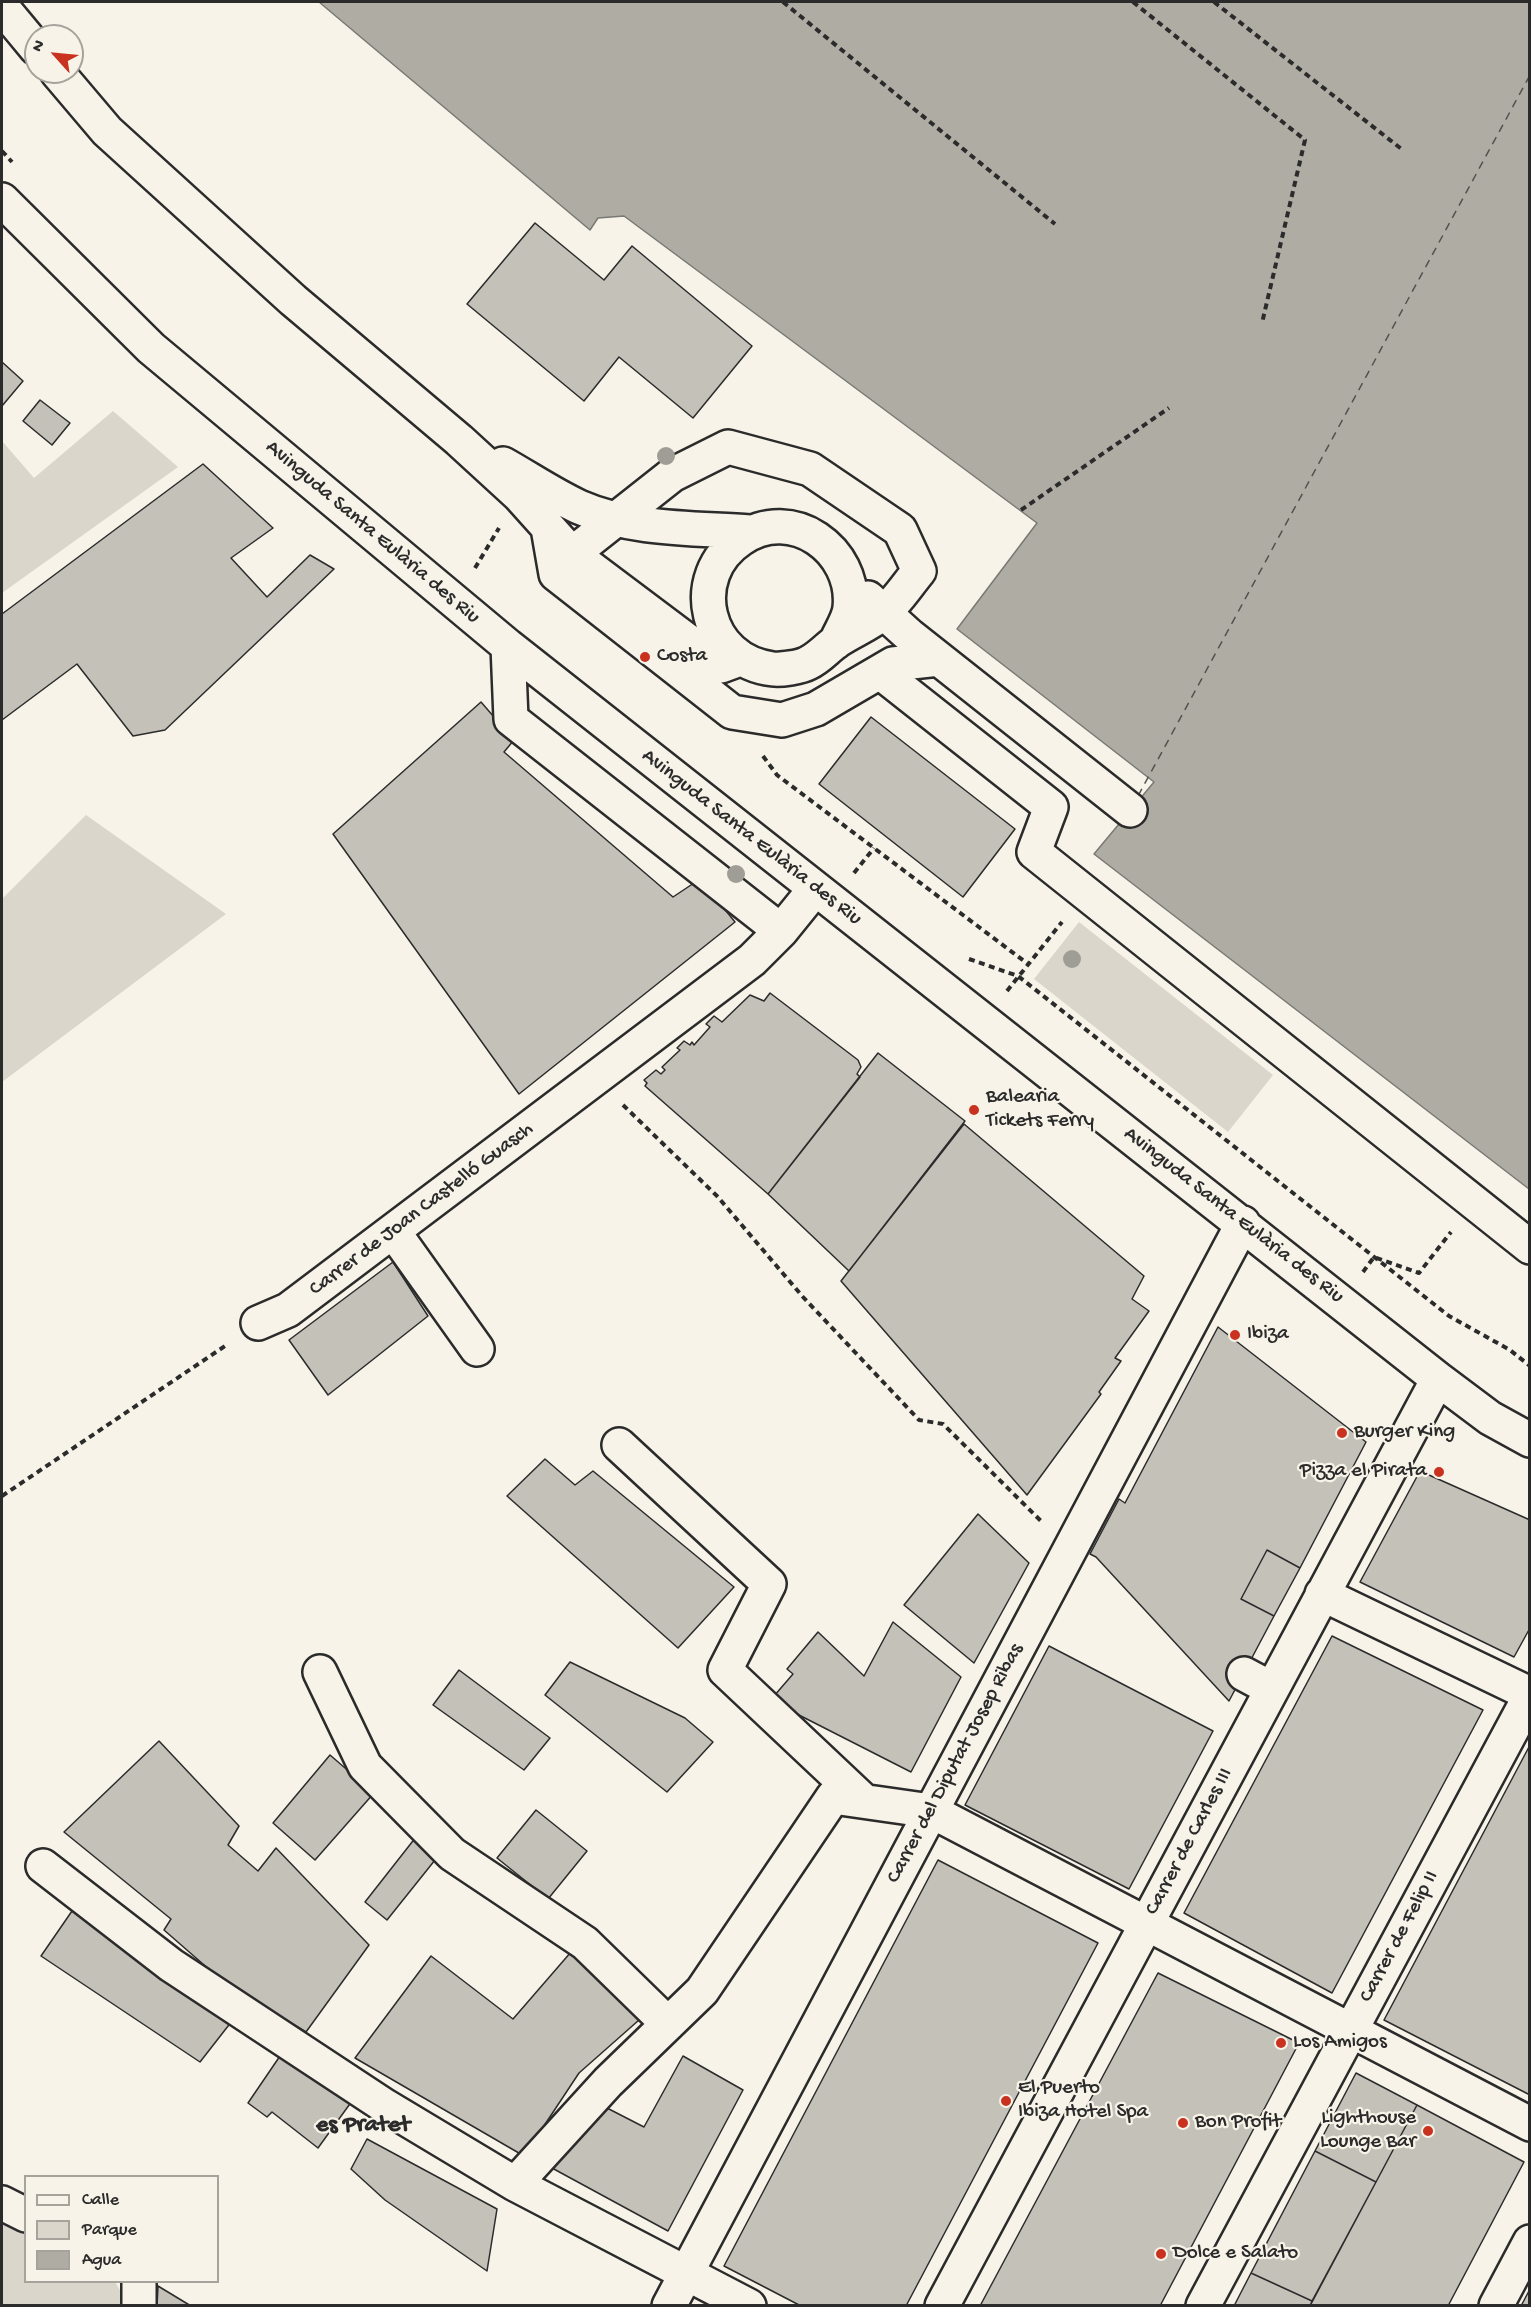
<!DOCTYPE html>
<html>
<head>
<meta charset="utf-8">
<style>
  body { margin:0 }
  #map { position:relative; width:1531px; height:2307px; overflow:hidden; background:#f7f3e8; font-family:"Gochi Hand",sans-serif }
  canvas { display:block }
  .frame { position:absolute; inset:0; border:3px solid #2b2b2b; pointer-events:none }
  .legend { position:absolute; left:24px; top:2175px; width:195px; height:108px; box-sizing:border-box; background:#f7f3e8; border:2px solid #a5a39c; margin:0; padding:8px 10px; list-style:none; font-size:18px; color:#2b2b2b }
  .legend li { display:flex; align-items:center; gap:12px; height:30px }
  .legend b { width:30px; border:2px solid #a5a39c }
  .north { position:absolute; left:24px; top:24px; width:60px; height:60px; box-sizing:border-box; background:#f7f3e8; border:2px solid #a5a39c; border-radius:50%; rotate:297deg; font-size:16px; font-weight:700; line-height:24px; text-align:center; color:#2b2b2b }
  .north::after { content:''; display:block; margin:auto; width:21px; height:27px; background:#c8321e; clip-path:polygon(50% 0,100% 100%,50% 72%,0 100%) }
</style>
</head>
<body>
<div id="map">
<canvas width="1531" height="2307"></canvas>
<div class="frame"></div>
<ul class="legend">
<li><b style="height:8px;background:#f7f3e8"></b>Calle</li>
<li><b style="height:16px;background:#dad6cc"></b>Parque</li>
<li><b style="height:16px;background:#afaca4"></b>Agua</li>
</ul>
<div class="north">N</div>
</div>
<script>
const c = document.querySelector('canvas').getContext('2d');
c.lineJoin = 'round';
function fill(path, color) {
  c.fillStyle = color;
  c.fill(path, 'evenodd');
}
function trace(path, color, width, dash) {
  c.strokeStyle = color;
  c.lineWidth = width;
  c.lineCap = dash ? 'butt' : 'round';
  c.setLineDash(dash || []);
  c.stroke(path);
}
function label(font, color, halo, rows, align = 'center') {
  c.font = font + ' "Gochi Hand",sans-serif';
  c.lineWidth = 4.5;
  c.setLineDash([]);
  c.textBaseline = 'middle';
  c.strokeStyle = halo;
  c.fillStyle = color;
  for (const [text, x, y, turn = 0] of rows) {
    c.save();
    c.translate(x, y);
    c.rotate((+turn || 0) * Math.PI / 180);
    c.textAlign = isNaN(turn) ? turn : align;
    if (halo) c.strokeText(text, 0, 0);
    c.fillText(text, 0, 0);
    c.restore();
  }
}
fill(new Path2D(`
  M 113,411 L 178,467 L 2,593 L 2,441 L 34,478 Z
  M 86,815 L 226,914 L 2,1082 L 2,899 Z
  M 1079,922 L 1273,1075 L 1228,1132 L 1034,979 Z
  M 2,2219 L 25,2232 L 26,2282 L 115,2282 L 129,2305 L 2,2305 Z`), '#dad6cc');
const water = new Path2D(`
  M 319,2 L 1529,2 L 1529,1189 L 1094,854 L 1154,782 L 957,629 L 1037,523 L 624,216 L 598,218 L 590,230 Z`);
fill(water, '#afaca4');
trace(water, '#7a7874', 1.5);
trace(new Path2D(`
  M 1138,796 L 1530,75`), '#53524f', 1.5, [8, 6]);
const building = new Path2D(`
  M 535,223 L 604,280 L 632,246 L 752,346 L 693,418 L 619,357 L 584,401 L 467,304 Z
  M 2,362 L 23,381 L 2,406 Z
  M 40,400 L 70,423 L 52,445 L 23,421 Z
  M 203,464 L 273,528 L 231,558 L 267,597 L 310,555 L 334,569 L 165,730 L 133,736 L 77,664 L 2,720 L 2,614 Z
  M 481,702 L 514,740 L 504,752 L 673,897 L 700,879 L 735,922 L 519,1094 L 333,834 Z
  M 871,717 L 1015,829 L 963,897 L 819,784 Z
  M 770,993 L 858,1060 L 861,1067 L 857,1074 L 860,1077 L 768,1194 L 645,1086 L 647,1083 L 644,1080 L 656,1070 L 661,1074 L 665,1070 L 662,1067 L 680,1050 L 677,1048 L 684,1041 L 690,1045 L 692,1042 L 694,1045 L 710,1027 L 706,1024 L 714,1016 L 722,1022 L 750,995 L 764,1001 Z
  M 878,1053 L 965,1121 L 849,1271 L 768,1194 Z
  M 964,1124 L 1144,1276 L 1132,1299 L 1149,1311 L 1115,1358 L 1121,1361 L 1099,1392 L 1101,1394 L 1027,1495 L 841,1281 Z
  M 393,1262 L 428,1316 L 328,1395 L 289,1340 Z
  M 1218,1327 L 1366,1442 L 1300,1568 L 1267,1550 L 1241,1599 L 1274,1616 L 1229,1701 L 1096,1557 L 1090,1554 L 1119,1499 L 1125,1503 Z
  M 545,1459 L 575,1485 L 593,1471 L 734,1587 L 678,1648 L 507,1496 Z
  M 1420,1471 L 1530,1520 L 1530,1628 L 1514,1657 L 1360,1582 Z
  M 978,1514 L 1029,1563 L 974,1663 L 904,1605 Z
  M 1267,1550 L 1300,1568 L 1274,1616 L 1241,1599 Z
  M 893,1622 L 961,1677 L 911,1772 L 795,1713 L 774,1696 L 793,1674 L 787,1669 L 818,1632 L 864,1676 Z
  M 1332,1636 L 1483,1710 L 1332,1993 L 1184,1913 Z
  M 1049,1646 L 1213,1731 L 1129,1889 L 965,1805 Z
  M 570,1662 L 685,1718 L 713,1742 L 667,1792 L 545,1695 Z
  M 459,1670 L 550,1738 L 524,1770 L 433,1705 Z
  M 159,1741 L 239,1826 L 228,1845 L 258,1871 L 276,1848 L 369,1945 L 306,2032 L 227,1985 L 164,1930 L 171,1919 L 64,1832 Z
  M 1530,1745 L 1530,2095 L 1384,2020 Z
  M 330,1755 L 374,1793 L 315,1860 L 273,1823 Z
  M 536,1810 L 587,1851 L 548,1899 L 497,1858 Z
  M 416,1837 L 439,1855 L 387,1920 L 365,1902 Z
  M 938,1860 L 1098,1943 L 906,2306 L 801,2306 L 724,2266 Z
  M 72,1911 L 232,2021 L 200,2062 L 41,1956 Z
  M 571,1952 L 639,2020 L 579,2073 L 524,2156 L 355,2058 L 431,1956 L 513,2019 Z
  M 1158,1973 L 1299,2043 L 1160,2306 L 980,2306 Z
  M 280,2056 L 352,2101 L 318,2148 L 272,2112 L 267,2117 L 248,2103 Z
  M 683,2056 L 743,2090 L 668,2231 L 552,2168 L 607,2108 L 644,2127 Z
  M 1356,2073 L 1417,2105 L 1376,2182 L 1315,2151 Z
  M 1417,2105 L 1524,2162 L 1448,2306 L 1310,2306 Z
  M 367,2139 L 497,2209 L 487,2271 L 385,2200 L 351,2169 Z
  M 1315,2151 L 1376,2182 L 1312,2301 L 1251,2273 Z
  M 1251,2273 L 1312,2301 L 1310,2306 L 1234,2306 Z
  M 158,2286 L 191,2306 L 157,2306 Z
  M 1530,2289 L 1530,2306 L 1521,2306 Z`);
fill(building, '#c4c1b9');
trace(building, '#2b2b2b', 1.5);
const minor = new Path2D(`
  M 2,7 L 36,48
  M 57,72 L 107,131 L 293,300 L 459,440 L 519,495 L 572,554 L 721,666 L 740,659
  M 2,200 L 151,348 L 508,646 L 1438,1379 L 1490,1418 L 1530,1440
  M 503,464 C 528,478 553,495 579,507 C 631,530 695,528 750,532
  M 548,528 L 556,574 L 732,712 L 782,720 L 816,709 L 893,664 L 939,659
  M 572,554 L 672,475 L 728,447 L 810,469 L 900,530 L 919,571 C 908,584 897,602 883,613 C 870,624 852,631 837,641 C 827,648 819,658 808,663 C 801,667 781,670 773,669 C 705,661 685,576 741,539 C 792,504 856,550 850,608 C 849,619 840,632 836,642
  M 868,598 L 910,636 L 1130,810
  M 508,646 L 511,719 L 781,931
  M 880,672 L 1051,807 L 1034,852 L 1530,1247
  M 393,1231 L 477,1349
  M 258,1323 L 288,1310 L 752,960 L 781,931 L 815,889
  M 619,1445 L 769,1584 L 725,1670 L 864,1801
  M 1322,1594 L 1530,1694
  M 320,1672 L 365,1766 L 452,1854 L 585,1943 L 668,2024
  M 1244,1674 L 1272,1689
  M 43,1866 L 171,1965 L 385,2106 L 515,2184 L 749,2306
  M 515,2184 L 608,2082 L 702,1991 L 833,1797 L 931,1811 L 1530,2124
  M 2,2203 L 26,2215
  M 139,2282 L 139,2306
  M 669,2306 L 1243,1223
  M 942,2306 L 1438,1379
  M 1203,2306 L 1530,1696
  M 1496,2306 L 1530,2242`);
trace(minor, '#2b2b2b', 38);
trace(new Path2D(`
  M 783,2 L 1055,224
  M 1133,2 L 1305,140 L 1262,323
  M 1214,2 L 1404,151
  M 2,151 L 12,162
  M 1021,510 L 1169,408
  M 475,568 L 499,528
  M 763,756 L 777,775 L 1028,964
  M 854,873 L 874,848
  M 969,959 L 1018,976 L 1449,1316 L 1510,1350 L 1530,1366
  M 1007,991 L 1062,922
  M 623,1105 L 717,1196 L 803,1297 L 919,1420 L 943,1424 L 1041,1521
  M 1363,1272 L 1374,1257 L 1419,1273 L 1451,1232
  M 2,1496 L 228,1344
  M 2,2305 L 2,2306`), '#2b2b2b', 4, [6, 4.5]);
trace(minor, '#f7f3e8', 33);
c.fillStyle = '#9f9d96';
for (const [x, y] of [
  [666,456],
  [736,874],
  [1072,959]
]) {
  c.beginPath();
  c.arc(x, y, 9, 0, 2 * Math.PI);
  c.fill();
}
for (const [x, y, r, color] of [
  [645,657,6,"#c8321e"],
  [974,1110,6,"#c8321e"],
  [1235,1335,6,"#c8321e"],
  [1342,1433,6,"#c8321e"],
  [1439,1472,6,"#c8321e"],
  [1281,2043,6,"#c8321e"],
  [1006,2101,6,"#c8321e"],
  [1183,2123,6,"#c8321e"],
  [1428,2131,6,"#c8321e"],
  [1161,2254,6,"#c8321e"]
]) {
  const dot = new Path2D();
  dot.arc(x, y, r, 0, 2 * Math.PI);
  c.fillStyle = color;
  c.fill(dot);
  trace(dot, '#f7f3e8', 2);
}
label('21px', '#2b2b2b', '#f7f3e8', [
  ["Avinguda Santa Eulària des Riu",372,533,40],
  ["Avinguda Santa Eulària des Riu",751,838,38],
  ["Carrer de Joan Castelló Guasch",422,1210,-37],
  ["Avinguda Santa Eulària des Riu",1233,1216,38],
  ["Carrer del Diputat Josep Ribas",956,1764,-62],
  ["Carrer de Carles III",1190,1842,-62],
  ["Carrer de Felip II",1400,1937,-62]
]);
label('21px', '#2b2b2b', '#f7f3e8', [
  ["Costa",657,657],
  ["Balearia",986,1098],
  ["Tickets Ferry",986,1122],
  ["Ibiza",1247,1335],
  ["Burger King",1354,1433],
  ["Pizza el Pirata",1427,1472,"right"],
  ["Los Amigos",1293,2043],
  ["El Puerto",1018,2089],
  ["Ibiza Hotel Spa",1018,2113],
  ["Lighthouse",1416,2119,"right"],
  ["Lounge Bar",1416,2143,"right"],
  ["Bon Profit",1195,2123],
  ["Dolce e Salato",1173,2254]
], 'left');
label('bold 24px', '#2b2b2b', '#f7f3e8', [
  ["es Pratet",363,2126]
]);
</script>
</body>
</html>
